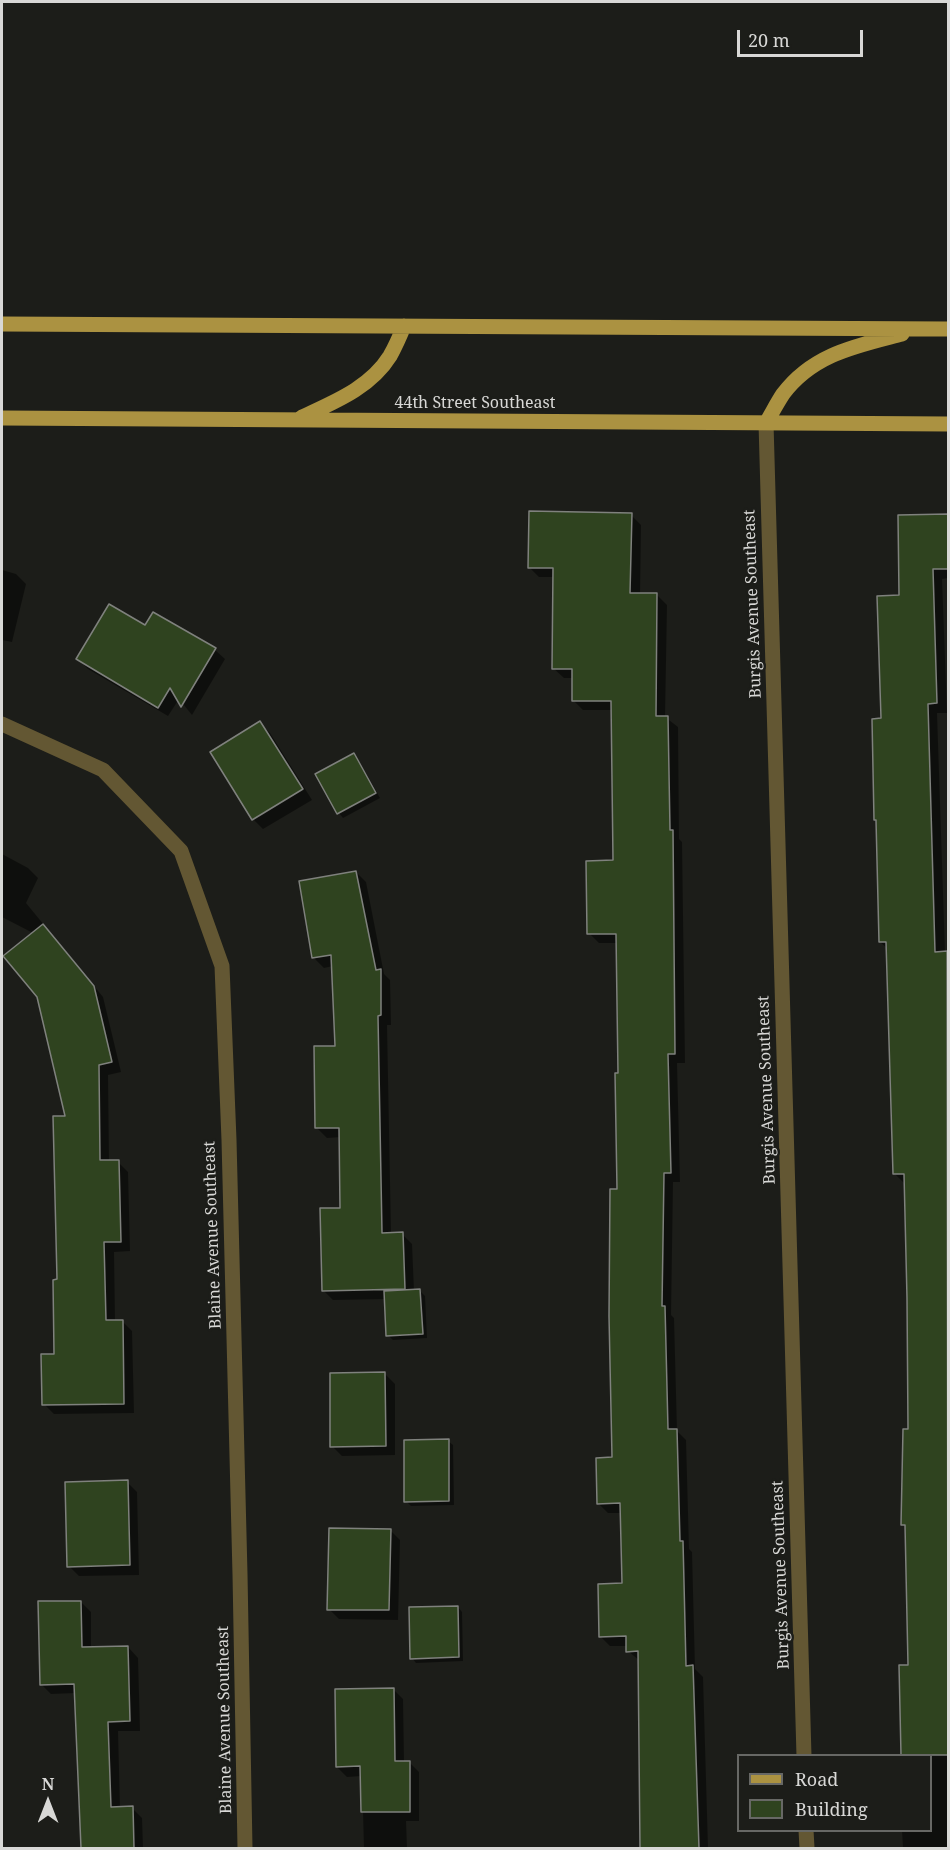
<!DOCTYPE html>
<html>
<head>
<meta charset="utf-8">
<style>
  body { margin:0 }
  #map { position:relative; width:950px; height:1850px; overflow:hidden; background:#1c1d19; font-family:"Noto Serif",serif }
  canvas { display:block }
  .frame { position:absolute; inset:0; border:3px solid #d8d8d6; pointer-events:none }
  .legend { position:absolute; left:737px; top:1754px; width:195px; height:78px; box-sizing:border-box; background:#1c1d19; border:2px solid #676865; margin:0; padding:8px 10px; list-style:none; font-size:18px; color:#d8d8d6 }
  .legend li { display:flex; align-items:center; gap:12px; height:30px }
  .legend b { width:30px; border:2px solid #676865 }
  .north { position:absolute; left:18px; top:1772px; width:60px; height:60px; -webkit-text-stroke:4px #1c1d19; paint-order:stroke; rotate:0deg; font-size:16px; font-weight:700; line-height:24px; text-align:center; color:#d8d8d6 }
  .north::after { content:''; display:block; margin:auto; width:21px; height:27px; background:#d8d8d6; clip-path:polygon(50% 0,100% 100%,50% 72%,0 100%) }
  .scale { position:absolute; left:737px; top:30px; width:126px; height:27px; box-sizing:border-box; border:3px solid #d8d8d6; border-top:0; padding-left:8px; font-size:18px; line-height:21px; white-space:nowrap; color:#d8d8d6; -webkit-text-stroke:4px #1c1d19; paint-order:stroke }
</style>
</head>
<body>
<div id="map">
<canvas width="950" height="1850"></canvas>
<div class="frame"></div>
<ul class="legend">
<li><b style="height:8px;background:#ab9241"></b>Road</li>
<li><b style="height:16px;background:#2f431f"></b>Building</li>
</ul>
<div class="north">N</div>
<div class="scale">20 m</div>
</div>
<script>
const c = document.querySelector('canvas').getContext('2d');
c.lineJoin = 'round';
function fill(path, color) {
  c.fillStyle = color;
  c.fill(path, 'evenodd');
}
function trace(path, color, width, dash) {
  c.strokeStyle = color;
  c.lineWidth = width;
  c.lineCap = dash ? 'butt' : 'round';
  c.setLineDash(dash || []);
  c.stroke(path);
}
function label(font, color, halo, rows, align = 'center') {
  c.font = font + ' "Noto Serif",serif';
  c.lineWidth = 5;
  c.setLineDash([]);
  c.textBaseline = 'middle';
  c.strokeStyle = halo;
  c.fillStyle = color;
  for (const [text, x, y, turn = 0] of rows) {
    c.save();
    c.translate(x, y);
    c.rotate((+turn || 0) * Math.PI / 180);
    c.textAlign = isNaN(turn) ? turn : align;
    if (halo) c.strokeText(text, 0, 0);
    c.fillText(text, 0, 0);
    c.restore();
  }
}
fill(new Path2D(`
  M 631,515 L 641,525 L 640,595 L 657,595 L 667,605 L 665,717 L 678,727 L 679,839 L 682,842 L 685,1063 L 677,1063 L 680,1182 L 673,1182 L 671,1315 L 674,1318 L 677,1431 L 686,1440 L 689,1549 L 692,1552 L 695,1669 L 703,1677 L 708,1848 L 642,1848 L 640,1661 L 628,1651 L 628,1646 L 610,1646 L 600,1636 L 624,1585 L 622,1513 L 608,1513 L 598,1503 L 613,1459 L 619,1191 L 617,943 L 599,943 L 589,933 L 615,862 L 612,710 L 583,710 L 573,700 L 574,678 L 564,678 L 553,668 L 555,577 L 539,577 L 529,567 Z
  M 948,515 L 948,578 L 942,579 L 947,713 L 937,713 L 945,953 L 948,955 L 948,1848 L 903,1848 L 902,1830 L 930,1830 L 930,1756 L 903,1756 L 900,1667 L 909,1667 L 907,1528 L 903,1524 L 910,1431 L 905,1184 L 895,1174 L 888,949 L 880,942 L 882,720 L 901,597 L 899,516 Z
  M 2,570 L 16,574 L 26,584 L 12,642 L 2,640 Z
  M 215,650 L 225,659 L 192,715 L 179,699 L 168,716 L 88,669 L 78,659 Z
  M 260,723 L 270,733 L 312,800 L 263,829 L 253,819 L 212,753 Z
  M 353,755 L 358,759 L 380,798 L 343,818 L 339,813 L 317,775 Z
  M 2,854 L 28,868 L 38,878 L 26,903 L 103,997 L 121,1072 L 108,1075 L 109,1162 L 118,1162 L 128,1172 L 130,1251 L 114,1252 L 115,1321 L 122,1321 L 132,1331 L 134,1413 L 54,1414 L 44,1404 L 56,1356 L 67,1117 L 33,933 L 2,917 Z
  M 356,872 L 366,882 L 384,974 L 390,980 L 391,1025 L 387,1025 L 391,1234 L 402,1234 L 412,1244 L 414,1291 L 420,1291 L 425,1296 L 427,1338 L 393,1340 L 388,1335 L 386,1299 L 333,1300 L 323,1290 L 342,1209 L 341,1137 L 327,1138 L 317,1128 L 336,1047 L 333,966 L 324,968 L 314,958 Z
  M 385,1374 L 395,1384 L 395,1455 L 342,1456 L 332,1446 Z
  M 448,1441 L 453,1445 L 454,1505 L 411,1506 L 406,1501 Z
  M 127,1482 L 137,1492 L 139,1575 L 79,1576 L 69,1566 Z
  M 390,1530 L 400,1540 L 398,1620 L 339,1619 L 329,1609 Z
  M 81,1602 L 91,1612 L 91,1648 L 128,1647 L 138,1658 L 140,1731 L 118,1731 L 120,1808 L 132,1808 L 142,1818 L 143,1848 L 82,1848 L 76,1693 L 51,1694 L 41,1684 Z
  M 458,1607 L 462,1612 L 463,1661 L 416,1663 L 412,1658 Z
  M 393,1689 L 403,1699 L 404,1762 L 409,1762 L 419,1772 L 419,1821 L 406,1821 L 407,1848 L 364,1848 L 362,1776 L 347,1777 L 337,1767 Z`), '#0007');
const building = new Path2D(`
  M 529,511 L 632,513 L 630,593 L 657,593 L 656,716 L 668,716 L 670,830 L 673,830 L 675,1054 L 668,1054 L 671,1173 L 664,1173 L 662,1306 L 665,1306 L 668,1429 L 677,1429 L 680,1541 L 683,1541 L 686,1666 L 693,1665 L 699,1848 L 640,1848 L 638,1651 L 626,1652 L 626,1636 L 599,1637 L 598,1584 L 622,1583 L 620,1503 L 597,1504 L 596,1458 L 612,1457 L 609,1316 L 610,1189 L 617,1189 L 615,1073 L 618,1073 L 616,934 L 587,934 L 586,861 L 613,860 L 611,701 L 572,701 L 572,669 L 552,669 L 553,568 L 528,568 Z
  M 948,514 L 948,569 L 933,569 L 937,703 L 928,704 L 935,952 L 947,951 L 948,1755 L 901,1755 L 899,1665 L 908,1665 L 905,1525 L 901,1525 L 903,1429 L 908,1429 L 907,1298 L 904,1174 L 893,1174 L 886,942 L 879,942 L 876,820 L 874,820 L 872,719 L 881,718 L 877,596 L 899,595 L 898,515 Z
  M 109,604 L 145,625 L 153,612 L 216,648 L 181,707 L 170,688 L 158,708 L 76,659 Z
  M 260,721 L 303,789 L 252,820 L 210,752 Z
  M 354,753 L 376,793 L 337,814 L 315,774 Z
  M 356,871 L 376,970 L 381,969 L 381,1015 L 378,1016 L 382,1233 L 403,1232 L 405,1289 L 322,1291 L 320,1208 L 340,1208 L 339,1128 L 315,1128 L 314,1046 L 335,1046 L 331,955 L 312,958 L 299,881 Z
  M 43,924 L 94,986 L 112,1062 L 99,1065 L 100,1160 L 119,1160 L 121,1242 L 104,1242 L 106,1320 L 123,1320 L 124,1404 L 42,1405 L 41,1354 L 54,1354 L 53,1280 L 57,1279 L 53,1116 L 65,1116 L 37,997 L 3,956 Z
  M 420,1289 L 423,1334 L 386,1336 L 384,1291 Z
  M 385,1372 L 386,1446 L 330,1447 L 330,1373 Z
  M 449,1439 L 449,1501 L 404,1502 L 404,1440 Z
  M 128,1480 L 130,1565 L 67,1567 L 65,1482 Z
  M 329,1528 L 391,1529 L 389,1610 L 327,1610 Z
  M 38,1601 L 81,1601 L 82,1647 L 128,1646 L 130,1721 L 108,1722 L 111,1807 L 133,1806 L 134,1848 L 81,1848 L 74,1684 L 40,1685 Z
  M 458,1606 L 459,1657 L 410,1659 L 409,1607 Z
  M 394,1688 L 395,1761 L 410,1761 L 410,1812 L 361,1812 L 360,1766 L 336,1767 L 335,1689 Z`);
fill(building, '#2f431f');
trace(building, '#7f817d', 1.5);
trace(new Path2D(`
  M 766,423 L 804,1756
  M 2,724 L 103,770 L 181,851 L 222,966 L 229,1140 L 240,1574 L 245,1848
  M 806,1830 L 807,1848`), '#635733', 15);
trace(new Path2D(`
  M 2,324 L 948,329
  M 302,417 C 334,402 370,388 390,356 C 395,347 400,336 404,326
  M 2,418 L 948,424
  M 766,423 C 772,413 777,403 783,394 C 813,354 856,346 902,334`), '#ab9241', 15);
label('16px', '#d8d8d6', '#1c1d19', [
  ["44th Street Southeast",475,403],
  ["Burgis Avenue Southeast",753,604,-92],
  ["Burgis Avenue Southeast",767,1090,-92],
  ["Blaine Avenue Southeast",213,1235,-92],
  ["Burgis Avenue Southeast",781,1575,-92],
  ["Blaine Avenue Southeast",225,1720,-91]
]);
</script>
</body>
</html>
